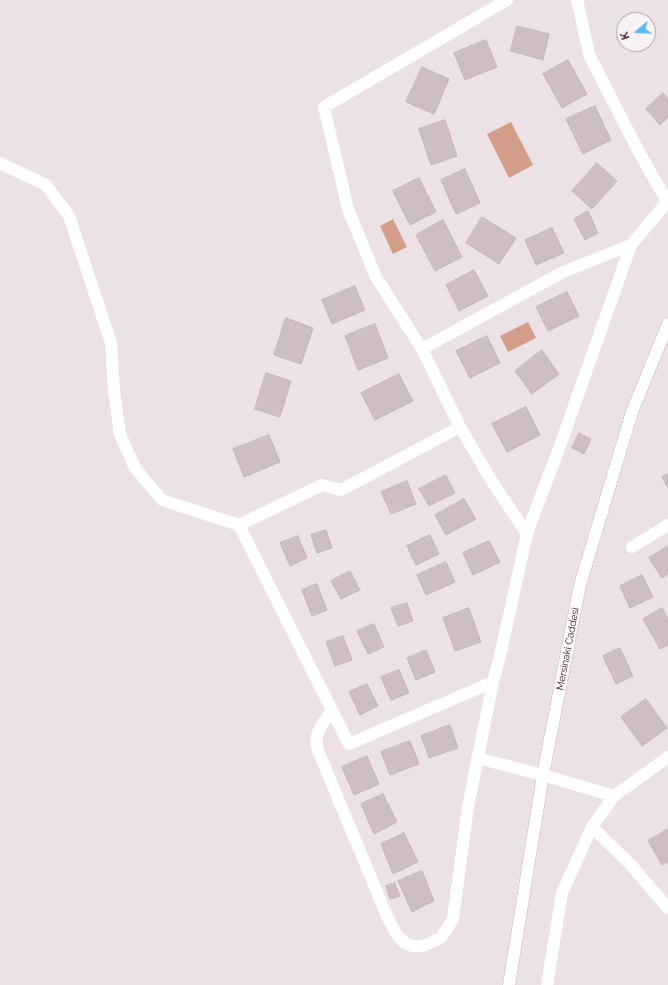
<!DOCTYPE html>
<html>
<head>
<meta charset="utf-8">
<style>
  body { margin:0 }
  #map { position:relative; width:668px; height:985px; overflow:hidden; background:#ece2e5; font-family:Raleway,sans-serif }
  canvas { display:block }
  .north { position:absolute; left:616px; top:12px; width:40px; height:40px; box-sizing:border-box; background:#f9f3f5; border:1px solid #ae9fa2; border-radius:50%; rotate:251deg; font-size:11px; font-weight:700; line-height:16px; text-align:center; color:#3e2226 }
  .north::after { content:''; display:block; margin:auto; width:14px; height:18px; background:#5abaf3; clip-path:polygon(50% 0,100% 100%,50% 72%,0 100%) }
</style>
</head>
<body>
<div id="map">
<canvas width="668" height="985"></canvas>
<div class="north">K</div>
</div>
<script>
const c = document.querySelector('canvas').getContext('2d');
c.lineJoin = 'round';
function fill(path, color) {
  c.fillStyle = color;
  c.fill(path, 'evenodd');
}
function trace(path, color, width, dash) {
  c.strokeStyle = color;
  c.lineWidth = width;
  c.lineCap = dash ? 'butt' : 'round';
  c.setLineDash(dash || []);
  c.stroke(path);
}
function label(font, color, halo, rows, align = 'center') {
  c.font = font + ' Raleway,sans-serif';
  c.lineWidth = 3.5;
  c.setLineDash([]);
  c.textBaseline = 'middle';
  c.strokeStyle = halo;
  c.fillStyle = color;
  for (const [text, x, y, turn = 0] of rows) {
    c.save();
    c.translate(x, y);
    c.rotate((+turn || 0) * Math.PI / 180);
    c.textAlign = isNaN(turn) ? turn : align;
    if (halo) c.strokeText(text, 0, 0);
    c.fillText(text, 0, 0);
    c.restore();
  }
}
fill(new Path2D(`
  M 511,122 L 533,165 L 509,178 L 487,134 Z
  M 393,219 L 407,247 L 393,254 L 380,226 Z
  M 528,322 L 536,338 L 508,352 L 500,336 Z`), '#d29e8a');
const building = new Path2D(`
  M 517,26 L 549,34 L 543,60 L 511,51 Z
  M 486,40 L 497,67 L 465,80 L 454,53 Z
  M 568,60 L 587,94 L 562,108 L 543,74 Z
  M 422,67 L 449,79 L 434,114 L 406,102 Z
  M 663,93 L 668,99 L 668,117 L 660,125 L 646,109 Z
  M 595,106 L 611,140 L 583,154 L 566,119 Z
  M 445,120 L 457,156 L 431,165 L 419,129 Z
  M 597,163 L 617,181 L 592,209 L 572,191 Z
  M 465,169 L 480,203 L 456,214 L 441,180 Z
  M 419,178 L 436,212 L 410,225 L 393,191 Z
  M 588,211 L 598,233 L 585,240 L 574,219 Z
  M 482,217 L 516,238 L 499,264 L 466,243 Z
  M 443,220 L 462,257 L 435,271 L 416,235 Z
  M 552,228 L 564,253 L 536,265 L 525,240 Z
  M 474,270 L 488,296 L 459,311 L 446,285 Z
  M 355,286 L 365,310 L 332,324 L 322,300 Z
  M 567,292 L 579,316 L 548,331 L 536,307 Z
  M 286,318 L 313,328 L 301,364 L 274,355 Z
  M 375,324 L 388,358 L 358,370 L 345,336 Z
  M 487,336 L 500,363 L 470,378 L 456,351 Z
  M 542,350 L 559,374 L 532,394 L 515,371 Z
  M 266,373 L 291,381 L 280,417 L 255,409 Z
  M 399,374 L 413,401 L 375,420 L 361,393 Z
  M 526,407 L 540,435 L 507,452 L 492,424 Z
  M 579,433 L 591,439 L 584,454 L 572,448 Z
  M 269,435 L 280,462 L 244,477 L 233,449 Z
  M 668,474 L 668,488 L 662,477 Z
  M 446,475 L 455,493 L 429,506 L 419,489 Z
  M 407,481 L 416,504 L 391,514 L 381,492 Z
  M 464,499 L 476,519 L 446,535 L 435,515 Z
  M 326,530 L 332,548 L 317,553 L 311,535 Z
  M 430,535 L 439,554 L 416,565 L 407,546 Z
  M 298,536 L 307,558 L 290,566 L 280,543 Z
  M 489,541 L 500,562 L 473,575 L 463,553 Z
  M 668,546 L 668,574 L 662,578 L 649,558 Z
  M 446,562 L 455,582 L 426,595 L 417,575 Z
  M 350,571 L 360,590 L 341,599 L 331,581 Z
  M 642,575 L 653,597 L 630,608 L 620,586 Z
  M 317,584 L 327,610 L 312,616 L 302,590 Z
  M 407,603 L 413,621 L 398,626 L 391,608 Z
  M 469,608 L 481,642 L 455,651 L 443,618 Z
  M 662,608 L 668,619 L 668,645 L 660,649 L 643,619 Z
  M 374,624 L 384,647 L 368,654 L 357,631 Z
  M 343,636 L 352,660 L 335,666 L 326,642 Z
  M 620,648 L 633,676 L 616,684 L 603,656 Z
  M 426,650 L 435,672 L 416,680 L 407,658 Z
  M 399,670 L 409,693 L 391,700 L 381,677 Z
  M 367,684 L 378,706 L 360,715 L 349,692 Z
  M 646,699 L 667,728 L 642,746 L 621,717 Z
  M 450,725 L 458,748 L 429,758 L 421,736 Z
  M 410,741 L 419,764 L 390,775 L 381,752 Z
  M 367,756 L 379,784 L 354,795 L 342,767 Z
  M 383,794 L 397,822 L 374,834 L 361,804 Z
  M 668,829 L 668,862 L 662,865 L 648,841 Z
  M 404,833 L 418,862 L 393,874 L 381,844 Z
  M 422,871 L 434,901 L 412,912 L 398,881 Z
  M 395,883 L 400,896 L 390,899 L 386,886 Z`);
fill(building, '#cdbec3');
trace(building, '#c6b4ba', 1);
const secondary = new Path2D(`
  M 509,985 L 543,775 L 580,585 L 632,412 L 668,324`);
trace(secondary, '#ccb5bb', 13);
trace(new Path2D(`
  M 507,0 L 324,107 L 348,209 L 376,277 L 422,349 L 460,427 L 491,480 L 527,534
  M 577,0 L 590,57 L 640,154 L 668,203
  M 0,163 L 46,185 L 69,216 L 111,343 L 114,391 L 120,434 L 135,468 L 162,500 L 239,525 L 349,744 L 493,682
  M 422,349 L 563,272 L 631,245
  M 239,525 L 322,485 L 341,490 L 460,427
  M 632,547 L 668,525
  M 332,711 C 323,723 314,732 317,748 L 387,916 L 397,935 L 405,943 L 412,946 L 423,946 L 441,938 L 453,919 L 468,807 L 493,682 L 500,656 L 527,534 L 537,506 L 556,457 L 631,245 L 667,202
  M 477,758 L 543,775 L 614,796 L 668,757
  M 614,796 L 592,827 L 631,865 L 668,908
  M 547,985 L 562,893 L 592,827`), '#fff', 12);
trace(secondary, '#fff', 12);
label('10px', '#3e2226', '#f9f3f5', [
  ["Mersinaki Caddesi",568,649,-79]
]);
</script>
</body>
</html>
